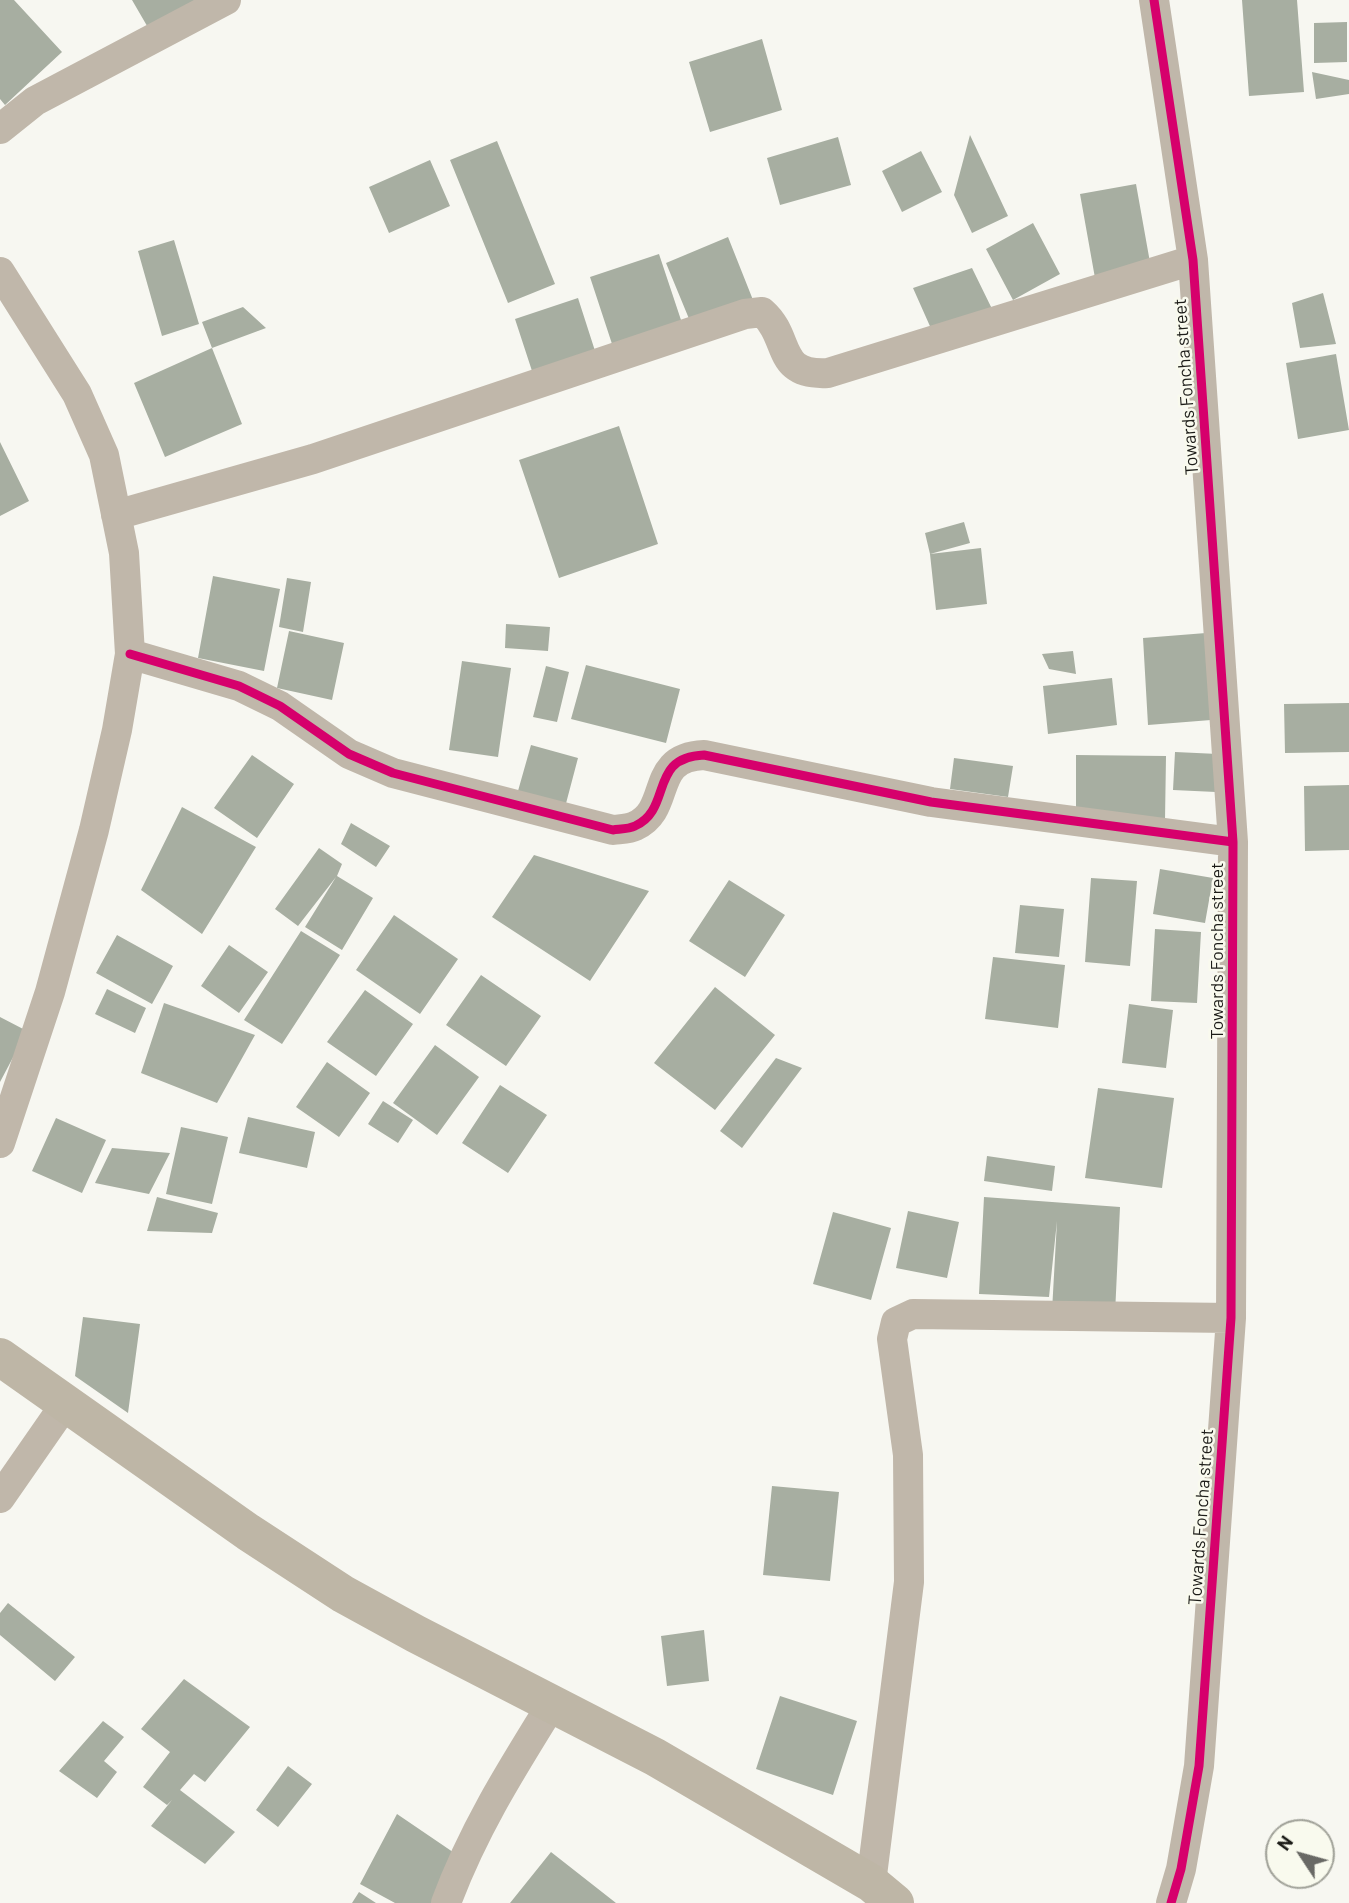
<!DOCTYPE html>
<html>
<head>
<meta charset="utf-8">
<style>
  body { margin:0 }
  #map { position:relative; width:1349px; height:1903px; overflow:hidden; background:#f7f7f1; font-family:Barlow,sans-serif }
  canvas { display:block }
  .north { position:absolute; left:1265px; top:1819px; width:70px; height:70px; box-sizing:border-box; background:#f9faee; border:2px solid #a1a299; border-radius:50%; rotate:306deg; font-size:19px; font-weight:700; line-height:28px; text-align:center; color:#1d1d19 }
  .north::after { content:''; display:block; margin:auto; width:24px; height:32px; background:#696965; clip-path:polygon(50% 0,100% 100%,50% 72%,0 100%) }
</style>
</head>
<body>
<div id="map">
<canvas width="1349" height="1903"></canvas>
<div class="north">N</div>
</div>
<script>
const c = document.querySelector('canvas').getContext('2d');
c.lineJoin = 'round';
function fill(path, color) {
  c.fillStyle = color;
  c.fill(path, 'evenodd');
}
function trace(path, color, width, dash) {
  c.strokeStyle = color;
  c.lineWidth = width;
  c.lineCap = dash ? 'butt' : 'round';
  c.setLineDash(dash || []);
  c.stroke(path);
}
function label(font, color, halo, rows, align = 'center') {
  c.font = font + ' Barlow,sans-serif';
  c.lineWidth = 5;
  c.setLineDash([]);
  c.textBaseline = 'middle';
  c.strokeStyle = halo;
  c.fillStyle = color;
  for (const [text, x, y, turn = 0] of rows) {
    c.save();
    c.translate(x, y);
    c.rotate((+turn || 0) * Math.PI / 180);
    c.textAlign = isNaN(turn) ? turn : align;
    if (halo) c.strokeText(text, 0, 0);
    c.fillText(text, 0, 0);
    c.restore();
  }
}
fill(new Path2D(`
  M 0,0 L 14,0 L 62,52 L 5,105 L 0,99 Z
  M 132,0 L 203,0 L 150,31 Z
  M 1242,0 L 1297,0 L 1304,92 L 1249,96 Z
  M 1347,22 L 1347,62 L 1314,63 L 1314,23 Z
  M 762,39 L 782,110 L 710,132 L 689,62 Z
  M 1312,72 L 1349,80 L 1349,94 L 1316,99 Z
  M 970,135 L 1008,216 L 972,233 L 954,195 Z
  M 838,137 L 851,185 L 780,205 L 767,158 Z
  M 497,141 L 555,284 L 508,303 L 450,160 Z
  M 921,151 L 942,192 L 902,212 L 882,171 Z
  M 430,160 L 450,206 L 389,233 L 369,187 Z
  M 1136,184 L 1151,268 L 1095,278 L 1080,194 Z
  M 1033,223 L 1060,274 L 1013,300 L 986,249 Z
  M 728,237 L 753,300 L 692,326 L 666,263 Z
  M 174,240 L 199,324 L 162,336 L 138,251 Z
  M 659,254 L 683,326 L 614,350 L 590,277 Z
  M 972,268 L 994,313 L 933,333 L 913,288 Z
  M 1323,293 L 1336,344 L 1300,348 L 1292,303 Z
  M 578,298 L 596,354 L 533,374 L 515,319 Z
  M 243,307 L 266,328 L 212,348 L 242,424 L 165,457 L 134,383 L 212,348 L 202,322 Z
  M 1336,354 L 1349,430 L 1298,439 L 1286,363 Z
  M 619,426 L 658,544 L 559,578 L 519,460 Z
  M 0,442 L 29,501 L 0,516 Z
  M 964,522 L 970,543 L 930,554 L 925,533 Z
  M 981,548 L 987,604 L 936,610 L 930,554 Z
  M 213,576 L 280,589 L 264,671 L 198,658 Z
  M 287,578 L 311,582 L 303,632 L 279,627 Z
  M 506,624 L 550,627 L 548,651 L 505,648 Z
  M 289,631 L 344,643 L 332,700 L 277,688 Z
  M 1206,633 L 1211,720 L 1148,725 L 1143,638 Z
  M 1073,651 L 1076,674 L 1049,669 L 1042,654 Z
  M 462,661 L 511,668 L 498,757 L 449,750 Z
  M 586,665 L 680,689 L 666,743 L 571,719 Z
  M 546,666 L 569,672 L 557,722 L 533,717 Z
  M 1112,678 L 1117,725 L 1048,734 L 1043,686 Z
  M 1349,703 L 1349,752 L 1285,753 L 1284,704 Z
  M 531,745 L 578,758 L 564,811 L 516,798 Z
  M 1175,752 L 1218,754 L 1216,792 L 1173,790 Z
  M 252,755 L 294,784 L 257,838 L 214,808 Z
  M 1076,755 L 1166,756 L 1165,820 L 1076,819 Z
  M 954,758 L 1013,766 L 1008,797 L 950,789 Z
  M 1349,785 L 1349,850 L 1305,851 L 1304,786 Z
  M 182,807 L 256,847 L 202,934 L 141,890 Z
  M 351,823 L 390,846 L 376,867 L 341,844 Z
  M 319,848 L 342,864 L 337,876 L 373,898 L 342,950 L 305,927 L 336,877 L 298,926 L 275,909 Z
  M 534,855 L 649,891 L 590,981 L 492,917 Z
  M 1160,869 L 1213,878 L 1205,923 L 1153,914 Z
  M 1091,878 L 1137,881 L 1130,966 L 1085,962 Z
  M 729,880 L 785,915 L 745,977 L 689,941 Z
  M 1020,905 L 1064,909 L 1059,957 L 1015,953 Z
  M 394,915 L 458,959 L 420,1014 L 356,970 Z
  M 1155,929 L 1201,932 L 1197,1003 L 1151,1001 Z
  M 301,931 L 340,955 L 282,1044 L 244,1020 Z
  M 117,935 L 173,966 L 152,1004 L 96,973 Z
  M 229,945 L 268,972 L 239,1013 L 201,986 Z
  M 993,957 L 1065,965 L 1058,1028 L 985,1019 Z
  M 481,975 L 541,1016 L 506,1066 L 446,1025 Z
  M 715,987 L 775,1035 L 715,1110 L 654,1063 Z
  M 107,989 L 146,1008 L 135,1033 L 95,1014 Z
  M 365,990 L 413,1024 L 376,1076 L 327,1042 Z
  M 164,1003 L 255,1035 L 217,1103 L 141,1073 Z
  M 1129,1004 L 1173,1010 L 1166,1068 L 1122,1063 Z
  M 0,1017 L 27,1031 L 0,1082 Z
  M 435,1045 L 479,1077 L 437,1135 L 393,1103 Z
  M 776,1058 L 802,1068 L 742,1148 L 720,1131 Z
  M 327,1062 L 370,1093 L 339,1137 L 296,1107 Z
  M 500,1085 L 547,1115 L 508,1173 L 462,1143 Z
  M 1098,1088 L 1174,1098 L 1162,1188 L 1085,1178 Z
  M 383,1101 L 413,1120 L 398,1143 L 368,1124 Z
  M 248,1117 L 315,1132 L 307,1168 L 239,1153 Z
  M 56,1118 L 106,1140 L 82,1193 L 32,1171 Z
  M 181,1127 L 228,1137 L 212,1204 L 166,1194 Z
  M 112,1148 L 170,1153 L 149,1194 L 95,1183 Z
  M 987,1156 L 1055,1166 L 1052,1191 L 984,1181 Z
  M 157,1197 L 218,1213 L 212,1233 L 147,1231 Z
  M 984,1197 L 1120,1207 L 1115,1314 L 1052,1311 L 1057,1221 L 1049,1297 L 979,1294 Z
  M 908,1211 L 959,1222 L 947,1278 L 896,1268 Z
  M 833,1212 L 891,1228 L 871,1300 L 813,1284 Z
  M 83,1317 L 140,1324 L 128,1413 L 75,1376 Z
  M 772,1486 L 839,1492 L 830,1581 L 763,1575 Z
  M 8,1603 L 75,1657 L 55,1681 L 0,1635 L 0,1613 Z
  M 704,1630 L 709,1681 L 667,1686 L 661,1636 Z
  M 184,1679 L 250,1727 L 205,1782 L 194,1774 L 180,1790 L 235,1832 L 205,1864 L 151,1826 L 172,1800 L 167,1805 L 143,1787 L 170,1752 L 141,1729 Z
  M 780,1696 L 857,1721 L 833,1795 L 756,1769 Z
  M 103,1721 L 124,1737 L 104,1761 L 117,1772 L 97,1798 L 59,1771 Z
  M 288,1766 L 312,1784 L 278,1827 L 256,1810 Z
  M 397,1814 L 472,1865 L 446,1903 L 395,1903 L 360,1884 Z
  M 551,1852 L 616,1903 L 510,1903 Z
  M 359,1892 L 376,1903 L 352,1903 Z`), '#a7aea1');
trace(new Path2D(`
  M 1154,0 L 1193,260 L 1233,842 L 1231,1318 L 1199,1766 L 1181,1869 L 1171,1903
  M 0,129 L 35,101 L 226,0
  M 0,272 L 77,394 L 104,455 L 124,553 L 130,654 L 117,730 L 94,830 L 50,992 L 0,1143
  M 116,515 L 313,459 L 745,314 L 762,312 C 792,338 774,376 828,373 L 1193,260
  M 130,654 L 239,686 L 280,706 L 349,754 L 393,773 L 613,830 C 620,829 629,829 635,826 C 673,809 648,757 704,755 L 931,802 L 1233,842
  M 0,1498 L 66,1403
  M 871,1883 L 909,1582 L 908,1455 L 892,1339 L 896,1322 L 913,1314 L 1231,1318
  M 446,1903 C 473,1830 511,1770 552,1704`), '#c0b7aa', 30);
trace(new Path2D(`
  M 0,1357 L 248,1532 L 343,1594 L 416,1634 L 655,1757 L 871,1883 L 895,1903`), '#beb6a6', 38);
trace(new Path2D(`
  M 1154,0 L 1193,260 L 1233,842 L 1231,1318 L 1199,1766 L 1181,1869 L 1171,1903
  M 130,654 L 239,686 L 280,706 L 349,754 L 393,773 L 613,830 C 620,829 629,829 635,826 C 673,809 648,757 704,755 L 931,802 L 1233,842`), '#d6006c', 9);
label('18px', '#1d1d19', '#f9faee', [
  ["Towards Foncha street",1186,387,-94],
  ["Towards Foncha street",1217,951,-90],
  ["Towards Foncha street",1201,1517,-86]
]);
</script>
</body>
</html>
